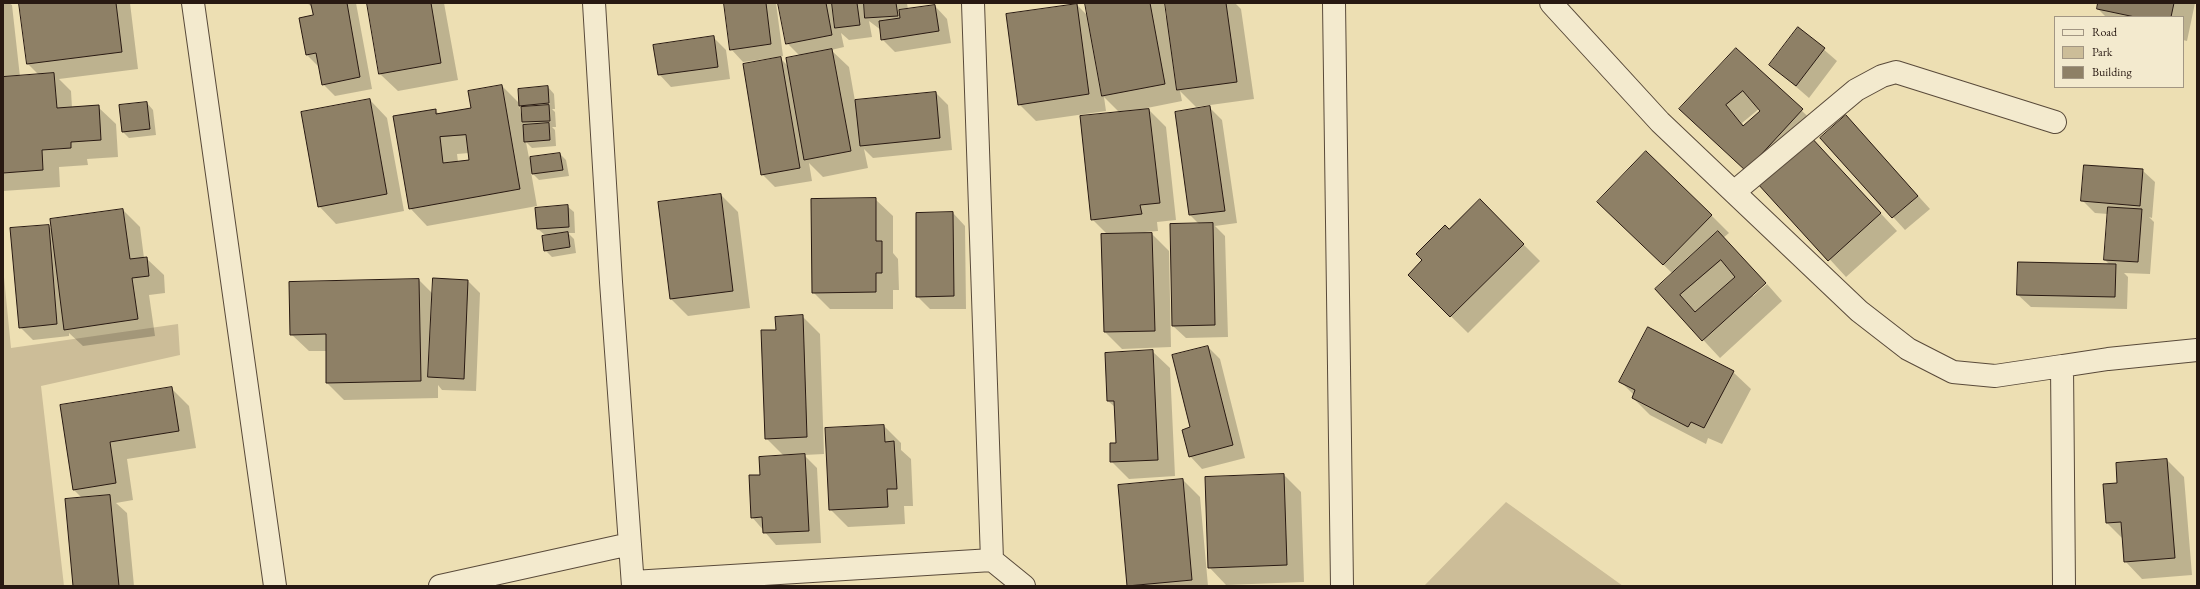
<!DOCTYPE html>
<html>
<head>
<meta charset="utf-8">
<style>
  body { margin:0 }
  #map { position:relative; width:2200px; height:589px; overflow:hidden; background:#eddfb3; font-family:"EB Garamond",serif }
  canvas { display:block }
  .frame { position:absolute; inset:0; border:4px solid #281912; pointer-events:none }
  .legend { position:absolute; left:2054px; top:16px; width:130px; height:72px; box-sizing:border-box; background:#f3eace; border:1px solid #a29683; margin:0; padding:5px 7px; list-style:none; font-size:12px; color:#281912 }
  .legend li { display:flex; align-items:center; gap:8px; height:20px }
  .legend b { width:20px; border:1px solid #a29683 }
</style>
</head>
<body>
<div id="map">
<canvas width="2200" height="589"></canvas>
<div class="frame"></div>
<ul class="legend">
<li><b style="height:5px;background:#f3eace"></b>Road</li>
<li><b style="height:11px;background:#ccbd98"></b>Park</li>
<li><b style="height:11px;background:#8e8066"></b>Building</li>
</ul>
</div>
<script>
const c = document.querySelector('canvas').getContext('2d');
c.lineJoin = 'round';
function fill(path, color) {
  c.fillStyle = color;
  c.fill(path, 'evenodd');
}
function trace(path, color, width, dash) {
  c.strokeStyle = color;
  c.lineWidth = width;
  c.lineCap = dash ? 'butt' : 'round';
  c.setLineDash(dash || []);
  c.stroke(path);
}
fill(new Path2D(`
  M 3,267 L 11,348 L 178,324 L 180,355 L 41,386 L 64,586 L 3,586 Z
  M 1506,502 L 1623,586 L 1424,586 Z`), '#ccbd98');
fill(new Path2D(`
  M 3,3 L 9,3 L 12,5 L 20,77 L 39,75 L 28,64 L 20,3 L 130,3 L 138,69 L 59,79 L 71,91 L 72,108 L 98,107 L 116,124 L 118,157 L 87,159 L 88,165 L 59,167 L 60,187 L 3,191 Z
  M 307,3 L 356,3 L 372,89 L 335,96 L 323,84 L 320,68 L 307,55 L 314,16 L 313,8 Z
  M 368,3 L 444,3 L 458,80 L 398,91 L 380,74 Z
  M 725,3 L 776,3 L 783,56 L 779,57 L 788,66 L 800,56 L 787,43 L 779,3 L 907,3 L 908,10 L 935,6 L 947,19 L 951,43 L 895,52 L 882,39 L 881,30 L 869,21 L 872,37 L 849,40 L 841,33 L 844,47 L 831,50 L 849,67 L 855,101 L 936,93 L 948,105 L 952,150 L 873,158 L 864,149 L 868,168 L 823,177 L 809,163 L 812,181 L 775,187 L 762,174 L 773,58 L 743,62 L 731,49 Z
  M 1086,3 L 1164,3 L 1166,18 L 1168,17 L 1166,3 L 1235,3 L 1241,9 L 1254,99 L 1196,107 L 1180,91 L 1182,101 L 1147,108 L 1166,127 L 1176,220 L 1157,222 L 1158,231 L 1145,232 L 1152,234 L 1169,251 L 1171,347 L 1122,349 L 1105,332 L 1102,235 L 1108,235 L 1092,219 L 1120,113 L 1104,97 L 1106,111 L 1036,121 L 1019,104 L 1077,5 L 1088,16 Z
  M 2099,3 L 2195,3 L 2187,41 L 2183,40 L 2183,17 L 2106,17 L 2098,9 Z
  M 1799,28 L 1837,61 L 1809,98 L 1771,65 Z
  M 713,37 L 726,50 L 730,79 L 671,87 L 659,74 Z
  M 1736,49 L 1819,127 L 1810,137 L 1897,231 L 1846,277 L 1759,182 L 1681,109 ZM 1760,108 L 1762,111 L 1744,126 L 1742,123 Z
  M 502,86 L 520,104 L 548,87 L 554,94 L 555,109 L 552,109 L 555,112 L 556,127 L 552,127 L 555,130 L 556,146 L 532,148 L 526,142 L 529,158 L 560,154 L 566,160 L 569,176 L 539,180 L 531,172 L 537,206 L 427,226 L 410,208 L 435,110 L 440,115 L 472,109 ZM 519,105 L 522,107 L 523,114 L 521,114 ZM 469,153 L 470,160 L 458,162 L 457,154 Z
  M 370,100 L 387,118 L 404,211 L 336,224 L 319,206 Z
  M 147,103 L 153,110 L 156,135 L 129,138 L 123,132 Z
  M 1210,108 L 1222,120 L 1237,223 L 1215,226 L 1225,236 L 1228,337 L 1186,338 L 1173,326 L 1171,225 L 1199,224 L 1190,215 L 1176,113 Z
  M 1846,116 L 1930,209 L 1905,230 L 1821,138 Z
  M 2142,170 L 2155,182 L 2152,218 L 2149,217 L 2154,222 L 2150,274 L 2124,273 L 2128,277 L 2127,309 L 2031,307 L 2018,295 L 2110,265 L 2105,260 L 2108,214 L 2095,213 L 2082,200 Z
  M 721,195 L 738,212 L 750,308 L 688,316 L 671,299 Z
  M 875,199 L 893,216 L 893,253 L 898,259 L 899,290 L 893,290 L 893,309 L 830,309 L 813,292 Z
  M 1480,201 L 1540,261 L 1468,333 L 1409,275 Z
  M 567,206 L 574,212 L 575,233 L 568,233 L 574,239 L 576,253 L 552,257 L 545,250 L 546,236 L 538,229 Z
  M 123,210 L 140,227 L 144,258 L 146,258 L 164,275 L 165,293 L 149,295 L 155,336 L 83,346 L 69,333 L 69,336 L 33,340 L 20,327 L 48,226 L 53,230 Z
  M 953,213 L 965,226 L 966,309 L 930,309 L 917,296 Z
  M 1711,215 L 1729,233 L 1723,238 L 1752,295 L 1753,296 L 1767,284 L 1782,301 L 1720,358 L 1656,289 L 1673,274 L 1616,219 Z
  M 419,280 L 433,294 L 468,281 L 480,293 L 476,391 L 442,390 L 438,385 L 438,398 L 344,400 L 327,383 L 327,351 L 309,351 L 291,334 Z
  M 802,316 L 820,334 L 824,454 L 804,455 L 817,468 L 821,543 L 776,545 L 752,517 L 761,476 L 784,456 L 766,438 L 777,331 Z
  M 1208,347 L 1220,359 L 1245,458 L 1202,469 L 1190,456 L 1192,428 Z
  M 1152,351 L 1170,368 L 1175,476 L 1129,479 L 1111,461 L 1117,444 L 1116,408 L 1108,401 Z
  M 1733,372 L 1751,389 L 1722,444 L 1708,438 L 1706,444 L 1650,415 L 1633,398 L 1634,395 L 1621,382 Z
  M 172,389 L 189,406 L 196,448 L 127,459 L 133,500 L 116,503 L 127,513 L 134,586 L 74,586 L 83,499 L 74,490 L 61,406 Z
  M 884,426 L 901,443 L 901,450 L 911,459 L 913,506 L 904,506 L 905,524 L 848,527 L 830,509 Z
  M 2167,460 L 2184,477 L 2192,575 L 2142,579 L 2125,561 L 2123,539 L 2107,523 L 2118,484 Z
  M 1284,475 L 1301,492 L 1304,582 L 1226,585 L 1209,567 Z
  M 1183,480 L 1200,497 L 1208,586 L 1128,586 Z`), '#0003');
const building = new Path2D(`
  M 19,3 L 116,3 L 122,52 L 27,64 Z
  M 311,3 L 347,3 L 360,77 L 322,85 L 316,53 L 306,55 L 299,18 L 313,15 Z
  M 367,3 L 431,3 L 441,63 L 379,74 Z
  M 724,3 L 766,3 L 771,44 L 730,50 Z
  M 778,3 L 826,3 L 832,35 L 786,44 Z
  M 832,3 L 857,3 L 860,25 L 835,28 Z
  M 864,3 L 896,3 L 898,16 L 865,18 Z
  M 1085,3 L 1150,3 L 1165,84 L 1102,96 Z
  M 1165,3 L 1226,3 L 1237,82 L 1177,90 Z
  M 2098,3 L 2174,3 L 2171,17 L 2135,17 L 2097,9 Z
  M 1077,4 L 1089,94 L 1018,105 L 1006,14 Z
  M 935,5 L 939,31 L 881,40 L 879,21 L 900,18 L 899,10 Z
  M 1798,27 L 1825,48 L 1796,86 L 1769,65 Z
  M 714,36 L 718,67 L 658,75 L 653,45 Z
  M 1736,48 L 1803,109 L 1746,171 L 1679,109 ZM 1743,91 L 1760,111 L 1743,126 L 1726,105 Z
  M 832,49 L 851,151 L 804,160 L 786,58 Z
  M 781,57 L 800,168 L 761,175 L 743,64 Z
  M 54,73 L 57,108 L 99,105 L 101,140 L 71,142 L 71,148 L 42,150 L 43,170 L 3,173 L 3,77 Z
  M 502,85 L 520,189 L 409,209 L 393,116 L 436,109 L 436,114 L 471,108 L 468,91 ZM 466,135 L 469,160 L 443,163 L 440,137 Z
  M 548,86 L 549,103 L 519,106 L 518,89 Z
  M 936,92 L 940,138 L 860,146 L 855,100 Z
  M 370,99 L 387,194 L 318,207 L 301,112 Z
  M 147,102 L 150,129 L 122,132 L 119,105 Z
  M 549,105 L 550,121 L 522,122 L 521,107 Z
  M 1210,106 L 1225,211 L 1189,215 L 1175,112 Z
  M 1149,109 L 1160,203 L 1140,205 L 1142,214 L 1091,220 L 1080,116 Z
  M 1846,115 L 1918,196 L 1892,218 L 1820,138 Z
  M 549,123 L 550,140 L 524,142 L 523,125 Z
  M 1809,135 L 1881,213 L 1828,261 L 1757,183 Z
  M 1646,151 L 1712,215 L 1663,265 L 1597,202 Z
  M 560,153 L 563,170 L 532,174 L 530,157 Z
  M 2084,165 L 2143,169 L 2140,206 L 2081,201 Z
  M 721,194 L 733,291 L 670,299 L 658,202 Z
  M 876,198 L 876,241 L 882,241 L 882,273 L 876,273 L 876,292 L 812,293 L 811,199 Z
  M 1480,199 L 1524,244 L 1450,317 L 1408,275 L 1422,260 L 1416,254 L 1445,225 L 1449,229 Z
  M 568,205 L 569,227 L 537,229 L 535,208 Z
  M 2108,207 L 2142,209 L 2138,262 L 2104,260 Z
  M 123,209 L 130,259 L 147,257 L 149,276 L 132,278 L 138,319 L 64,330 L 50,219 Z
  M 953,212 L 954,296 L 916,297 L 916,213 Z
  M 1213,223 L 1215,325 L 1172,326 L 1170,224 Z
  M 49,225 L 57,324 L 19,328 L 10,228 Z
  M 1718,231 L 1766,283 L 1702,341 L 1655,289 ZM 1721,260 L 1735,277 L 1695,312 L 1680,295 Z
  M 568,232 L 570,247 L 544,251 L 542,236 Z
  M 1152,233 L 1155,331 L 1104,332 L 1101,234 Z
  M 2018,262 L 2116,264 L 2115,297 L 2017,295 Z
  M 433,278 L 468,280 L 464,379 L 428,377 Z
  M 419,279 L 421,381 L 326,383 L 326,334 L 290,335 L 289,282 Z
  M 803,315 L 807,437 L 765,439 L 761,330 L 776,330 L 775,317 Z
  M 1648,327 L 1734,371 L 1704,428 L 1691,422 L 1688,427 L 1632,398 L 1635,390 L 1619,382 Z
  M 1208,346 L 1233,445 L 1189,457 L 1182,430 L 1190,427 L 1172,355 Z
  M 1153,350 L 1158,460 L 1110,462 L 1110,443 L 1116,443 L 1114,401 L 1107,401 L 1105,353 Z
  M 172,387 L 179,431 L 110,442 L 116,483 L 73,490 L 60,405 Z
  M 884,425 L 885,442 L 894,441 L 897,489 L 887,489 L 888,507 L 829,510 L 825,428 Z
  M 805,454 L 809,531 L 763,533 L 762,517 L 751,518 L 749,475 L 760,475 L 759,457 Z
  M 2167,459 L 2175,558 L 2124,562 L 2121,522 L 2106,523 L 2103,484 L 2117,483 L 2116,463 Z
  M 1284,474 L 1287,565 L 1208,568 L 1205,477 Z
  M 1183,479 L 1192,580 L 1127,586 L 1118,485 Z
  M 110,495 L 119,586 L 73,586 L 65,499 Z`);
fill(building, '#8e8066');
trace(building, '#281912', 1);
const minor = new Path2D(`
  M 193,3 L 275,586
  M 594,3 L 611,282 L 633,586
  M 1334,3 L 1342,586
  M 1551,3 L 1660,122 L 1859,311 L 1908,349 L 1953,372 L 1995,376 L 2062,366 L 2064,586
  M 1734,192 L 1856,90 L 1882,76 L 1896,72 L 2055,122
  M 2062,366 L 2108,359 L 2197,350
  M 992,560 L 1024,586
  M 633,582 L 992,560 L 973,3
  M 440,586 L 630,544`);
trace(minor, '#594a3a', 24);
trace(minor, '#f3eace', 22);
</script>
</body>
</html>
